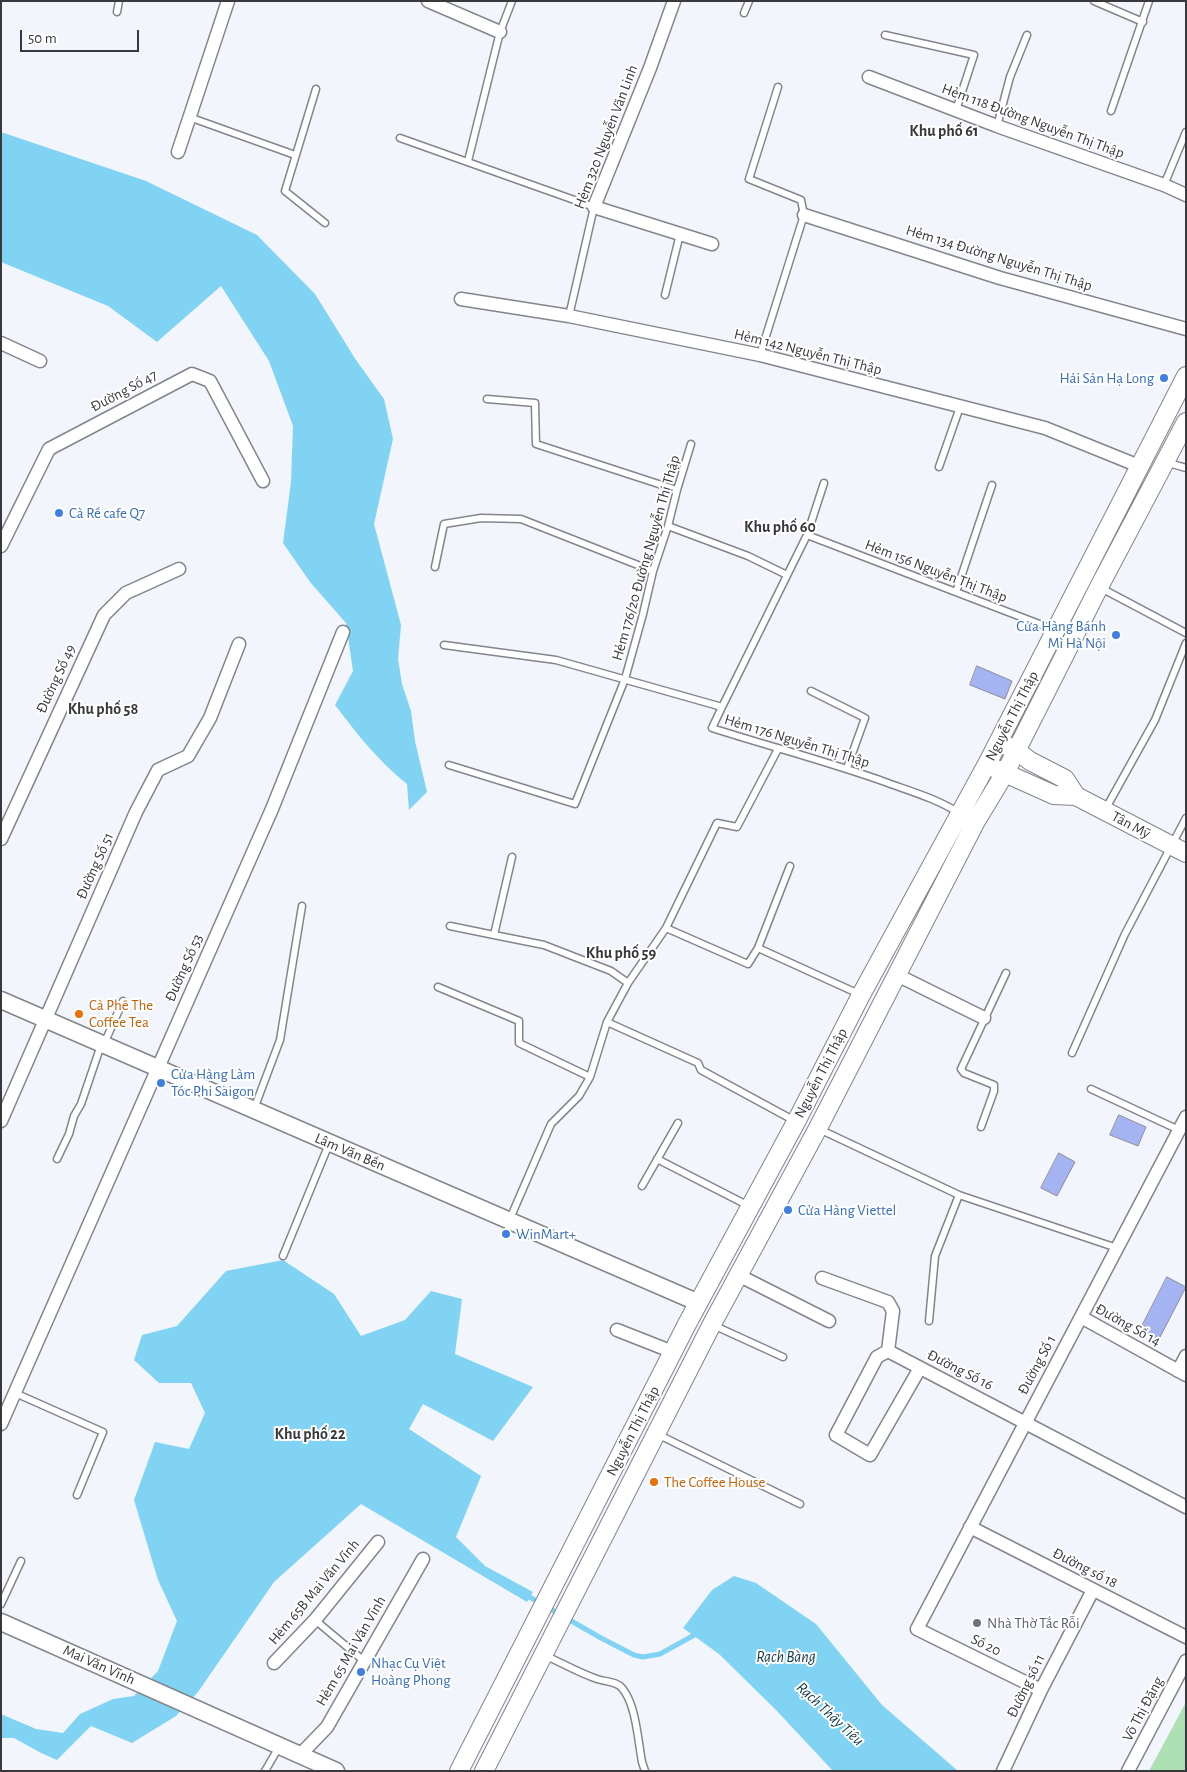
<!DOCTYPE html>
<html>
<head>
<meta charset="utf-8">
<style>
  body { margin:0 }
  #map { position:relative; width:1187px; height:1772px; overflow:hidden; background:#f3f5fd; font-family:"Alegreya Sans",sans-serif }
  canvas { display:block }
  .frame { position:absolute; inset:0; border:2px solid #39393d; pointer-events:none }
  .scale { position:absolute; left:20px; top:30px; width:119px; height:22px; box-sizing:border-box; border:2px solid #39393d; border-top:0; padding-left:6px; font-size:15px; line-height:18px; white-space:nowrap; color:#39393d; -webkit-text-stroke:4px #fff; paint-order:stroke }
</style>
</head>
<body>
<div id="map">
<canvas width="1187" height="1772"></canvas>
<div class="frame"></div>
<div class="scale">50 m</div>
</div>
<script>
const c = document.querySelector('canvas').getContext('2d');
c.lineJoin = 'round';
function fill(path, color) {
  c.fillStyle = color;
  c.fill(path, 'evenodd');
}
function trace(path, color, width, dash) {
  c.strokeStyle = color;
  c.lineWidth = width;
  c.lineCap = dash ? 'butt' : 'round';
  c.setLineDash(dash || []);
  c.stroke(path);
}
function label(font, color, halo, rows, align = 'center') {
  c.font = font + ' "Alegreya Sans",sans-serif';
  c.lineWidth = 4;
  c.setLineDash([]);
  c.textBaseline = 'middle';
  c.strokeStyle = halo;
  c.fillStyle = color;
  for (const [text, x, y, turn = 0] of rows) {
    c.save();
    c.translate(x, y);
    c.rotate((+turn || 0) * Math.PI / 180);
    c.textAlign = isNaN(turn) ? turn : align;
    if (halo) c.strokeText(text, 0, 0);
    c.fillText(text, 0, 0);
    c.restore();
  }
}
fill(new Path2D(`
  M 1186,1702 L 1186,1771 L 1149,1771 Z`), '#ade0b3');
fill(new Path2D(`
  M 1,132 L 146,181 L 257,235 L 315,294 L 356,360 L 384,399 L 393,439 L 374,524 L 401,625 L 398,659 L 402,684 L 411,711 L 415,741 L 427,792 L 409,810 L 407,784 C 378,761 357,734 335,705 L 353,671 L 346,623 L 310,582 L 283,543 L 291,482 L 293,426 L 269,361 L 221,286 L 157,342 L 108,306 L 1,262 Z
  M 283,1260 L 334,1294 L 361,1336 L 405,1320 L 431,1291 L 462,1299 L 455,1354 L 533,1387 L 493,1441 L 423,1404 L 409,1429 L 481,1476 L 456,1537 L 485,1566 L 533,1592 L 527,1602 L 361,1504 L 274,1582 L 198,1692 L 176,1716 L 132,1743 L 91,1726 L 57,1760 L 41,1753 L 14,1738 L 1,1738 L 1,1714 L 36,1729 L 63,1733 L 80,1714 L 113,1699 L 134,1696 L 158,1671 L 177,1621 L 158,1580 L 134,1500 L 155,1442 L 189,1449 L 205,1413 L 191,1383 L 159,1383 L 134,1360 L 142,1335 L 177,1326 L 226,1271 Z
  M 734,1576 L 756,1583 L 816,1624 L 882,1705 L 958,1771 L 833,1771 L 776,1710 L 719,1654 L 683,1628 L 712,1590 Z`), '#81d3f3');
trace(new Path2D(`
  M 526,1595 L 601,1638 L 634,1655 L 643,1657 L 660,1654 L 698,1633`), '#81d3f3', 5);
const building = new Path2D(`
  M 977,666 L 1012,681 L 1005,699 L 970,685 Z
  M 1119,1115 L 1146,1127 L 1138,1146 L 1110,1135 Z
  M 1059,1153 L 1075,1162 L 1057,1196 L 1041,1188 Z
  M 1167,1277 L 1186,1287 L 1159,1339 L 1140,1330 Z`);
fill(building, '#a4b4f3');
trace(building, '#8c8e96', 1);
const service = new Path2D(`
  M 1094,1 L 1143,22
  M 117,12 L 119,1
  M 744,13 L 749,1
  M 885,35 L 974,55 L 956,110
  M 316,89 L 285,191 L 325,223
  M 1111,111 L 1149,1
  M 189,117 L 295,155
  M 997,126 L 1010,77 L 1027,35
  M 400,138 L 594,207 L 569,316
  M 468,161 L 500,32 L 512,1
  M 1164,185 L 1186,132
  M 665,295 L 680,234
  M 760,355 L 804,215 L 801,200 L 749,179 L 778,87
  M 487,399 L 535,403 L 536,444 L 677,490
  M 1165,462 L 1186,468
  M 939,467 L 960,407
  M 668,526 L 748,556 L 787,575
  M 807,535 L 1055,630
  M 435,567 L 444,524 L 481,518 L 521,519 L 653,571
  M 1101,588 L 1186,633
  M 956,592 L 992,485
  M 444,645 L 556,660 L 722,707 L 712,728 C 771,747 830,762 888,783 C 913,792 937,799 959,813
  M 811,691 L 865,718 L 847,768
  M 722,707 L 807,535 L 824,483
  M 449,765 L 575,804 L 625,679 L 643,614 L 653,571 L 668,526 L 677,490 L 691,444
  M 1105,810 L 1155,720 L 1186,643
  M 512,857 L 494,935 L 544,945 L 611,971 L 628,983
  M 450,926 L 494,935
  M 666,928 L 748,964 L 758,948 L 790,866
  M 758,948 L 859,994
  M 438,987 L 519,1021 L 519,1043 L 590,1077
  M 607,1022 L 698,1063 L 701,1070 L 795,1121
  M 104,1044 L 123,1001
  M 1072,1053 L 1125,934 L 1186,818
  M 1091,1089 L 1179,1130
  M 254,1109 L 280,1040 L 302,906
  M 981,1127 L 994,1091 L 994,1085 L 964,1073 L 961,1069 L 1006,973
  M 819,1129 L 959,1195 L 1117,1248
  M 57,1159 L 69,1134 L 74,1116 L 81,1104 L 101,1045
  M 657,1159 L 749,1206
  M 642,1186 L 678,1123
  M 509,1221 L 551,1124 L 579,1096 L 590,1077 L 607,1022 L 628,983 L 666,928 L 717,823 L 737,827 L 778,749
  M 283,1256 L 329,1144
  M 929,1321 L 935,1256 L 959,1195
  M 713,1325 L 783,1357
  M 15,1393 L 103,1432 L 77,1495
  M 657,1434 L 800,1504
  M 1,1604 L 21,1561
  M 315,1620 L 364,1661
  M 544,1655 C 562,1663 579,1673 597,1679 C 606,1682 616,1681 622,1688 C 636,1704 638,1741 642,1762 L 645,1771
  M 265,1771 L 279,1747`);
const minor = new Path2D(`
  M 428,1 L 500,32
  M 674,1 L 650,68 L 594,207 L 712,244
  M 869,77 L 997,126 L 1164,185 L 1186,195
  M 178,152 L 228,1
  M 804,215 L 1000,278 L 1186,329
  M 461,299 L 569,316 L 760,355 L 1045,428 L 1139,466
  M 1,343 L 40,361
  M 1,546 L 49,449 L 192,374 L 210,381 L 263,481
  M 1,839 L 104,615 L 126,593 L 179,569
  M 897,975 L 984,1018
  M 1,1121 L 136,812 L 158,770 L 188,756 L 210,718 L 239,644
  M 738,1275 L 829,1321
  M 822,1278 L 888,1302 L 893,1311 L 888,1351
  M 1081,1317 L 1186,1375
  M 617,1330 L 673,1352
  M 920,1368 L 870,1455 L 836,1435 L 877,1357 L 888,1351 L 1186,1507
  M 1178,1371 L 1186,1356
  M 1,1424 L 272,809 L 343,632
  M 970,1527 L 1186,1637
  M 274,1663 L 315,1620 L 378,1542
  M 1041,1690 L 917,1629 L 1186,1117
  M 300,1755 L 327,1727 L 423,1559
  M 1003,1771 L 1041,1690 L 1093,1590
  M 1128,1771 L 1186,1661`);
const tertiary = new Path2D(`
  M 1,1000 L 699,1303
  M 1,1622 L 336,1771`);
const secondary = new Path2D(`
  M 1007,746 L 1016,750 L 1030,761 L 1065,779 L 1076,796
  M 996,769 L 1054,795 L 1076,796 L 1186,853
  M 459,1771 L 687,1324 L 796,1122 L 861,995 L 987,764 L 1186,376
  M 484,1771 L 712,1324 L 818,1128 L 976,821 L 1005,773 L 1099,587 L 1186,422`);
trace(service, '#82858c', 9);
trace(minor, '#82858c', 15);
trace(tertiary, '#82858c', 19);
trace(secondary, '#82858c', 20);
trace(service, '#fff', 6);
trace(minor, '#fff', 12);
trace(tertiary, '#fff', 16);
trace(secondary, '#fff', 18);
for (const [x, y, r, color] of [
  [1164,378,5,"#3f7fe0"],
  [59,513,5,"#3f7fe0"],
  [1116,635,5,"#3f7fe0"],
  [79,1014,5,"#e8710a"],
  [161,1083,5,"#3f7fe0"],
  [788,1210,5,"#3f7fe0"],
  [506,1234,5,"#3f7fe0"],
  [654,1482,5,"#e8710a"],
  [977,1623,5,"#6b7280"],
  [361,1672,5,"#3f7fe0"]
]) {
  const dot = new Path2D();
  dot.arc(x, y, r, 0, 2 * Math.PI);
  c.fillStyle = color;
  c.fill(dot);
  trace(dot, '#fff', 2);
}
label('15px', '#39393d', '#fff', [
  ["Hẻm 118 Đường Nguyễn Thị Thập",1033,121,20],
  ["Hẻm 320 Nguyễn Văn Linh",606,137,-69],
  ["Hẻm 134 Đường Nguyễn Thị Thập",999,258,17],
  ["Hẻm 142 Nguyễn Thị Thập",808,352,14],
  ["Đường Số 47",124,391,-28],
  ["Hẻm 176/20 Đường Nguyễn Thị Thập",646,558,-74],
  ["Hẻm 156 Nguyễn Thị Thập",936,571,21],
  ["Đường Số 49",56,679,-65],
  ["Nguyễn Thị Thập",1012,716,-63],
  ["Hẻm 176 Nguyễn Thị Thập",797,741,17],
  ["Tân Mỹ",1131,825,28],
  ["Đường Số 51",95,866,-66],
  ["Đường Số 53",184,968,-66],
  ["Nguyễn Thị Thập",821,1073,-63],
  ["Lâm Văn Bền",350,1152,23],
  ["Đường Số 14",1128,1325,29],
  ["Đường Số 1",1037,1365,-62],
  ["Đường Số 16",960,1370,27],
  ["Nguyễn Thị Thập",633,1431,-63],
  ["Đường số 18",1085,1568,27],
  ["Hẻm 65B Mai Văn Vĩnh",314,1592,-50],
  ["Số 20",986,1645,26],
  ["Hẻm 65 Mai Văn Vĩnh",351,1651,-60],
  ["Mai Văn Vĩnh",99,1665,24],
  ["Đường số 11",1026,1686,-64],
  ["Võ Thị Đặng",1143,1709,-62]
]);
label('15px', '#366cbe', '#fff', [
  ["Hải Sản Hạ Long",1154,378,"right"],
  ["Cà Rề cafe Q7",69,513],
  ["Cửa Hàng Bánh",1106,626,"right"],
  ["Mì Hà Nội",1106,643,"right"],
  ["Cửa Hàng Làm",171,1074],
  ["Tóc Phi Saigon",171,1091],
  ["Cửa Hàng Viettel",798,1210],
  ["WinMart+",516,1234],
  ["Nhạc Cụ Việt",371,1663],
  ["Hoàng Phong",371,1680]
], 'left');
label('15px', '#c56008', '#fff', [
  ["Cà Phê The",89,1005],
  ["Coffee Tea",89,1022],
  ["The Coffee House",664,1482]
], 'left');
label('15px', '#5b616d', '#fff', [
  ["Nhà Thờ Tắc Rỗi",987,1623]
], 'left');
label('bold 16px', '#39393d', '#fff', [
  ["Khu phố 61",944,131],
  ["Khu phố 60",780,527],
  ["Khu phố 58",103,709],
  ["Khu phố 59",621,953],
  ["Khu phố 22",310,1434]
]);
label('italic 16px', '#123946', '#fff', [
  ["Rạch Bàng",786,1657],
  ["Rạch Thầy Tiêu",830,1714,43]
]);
</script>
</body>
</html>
